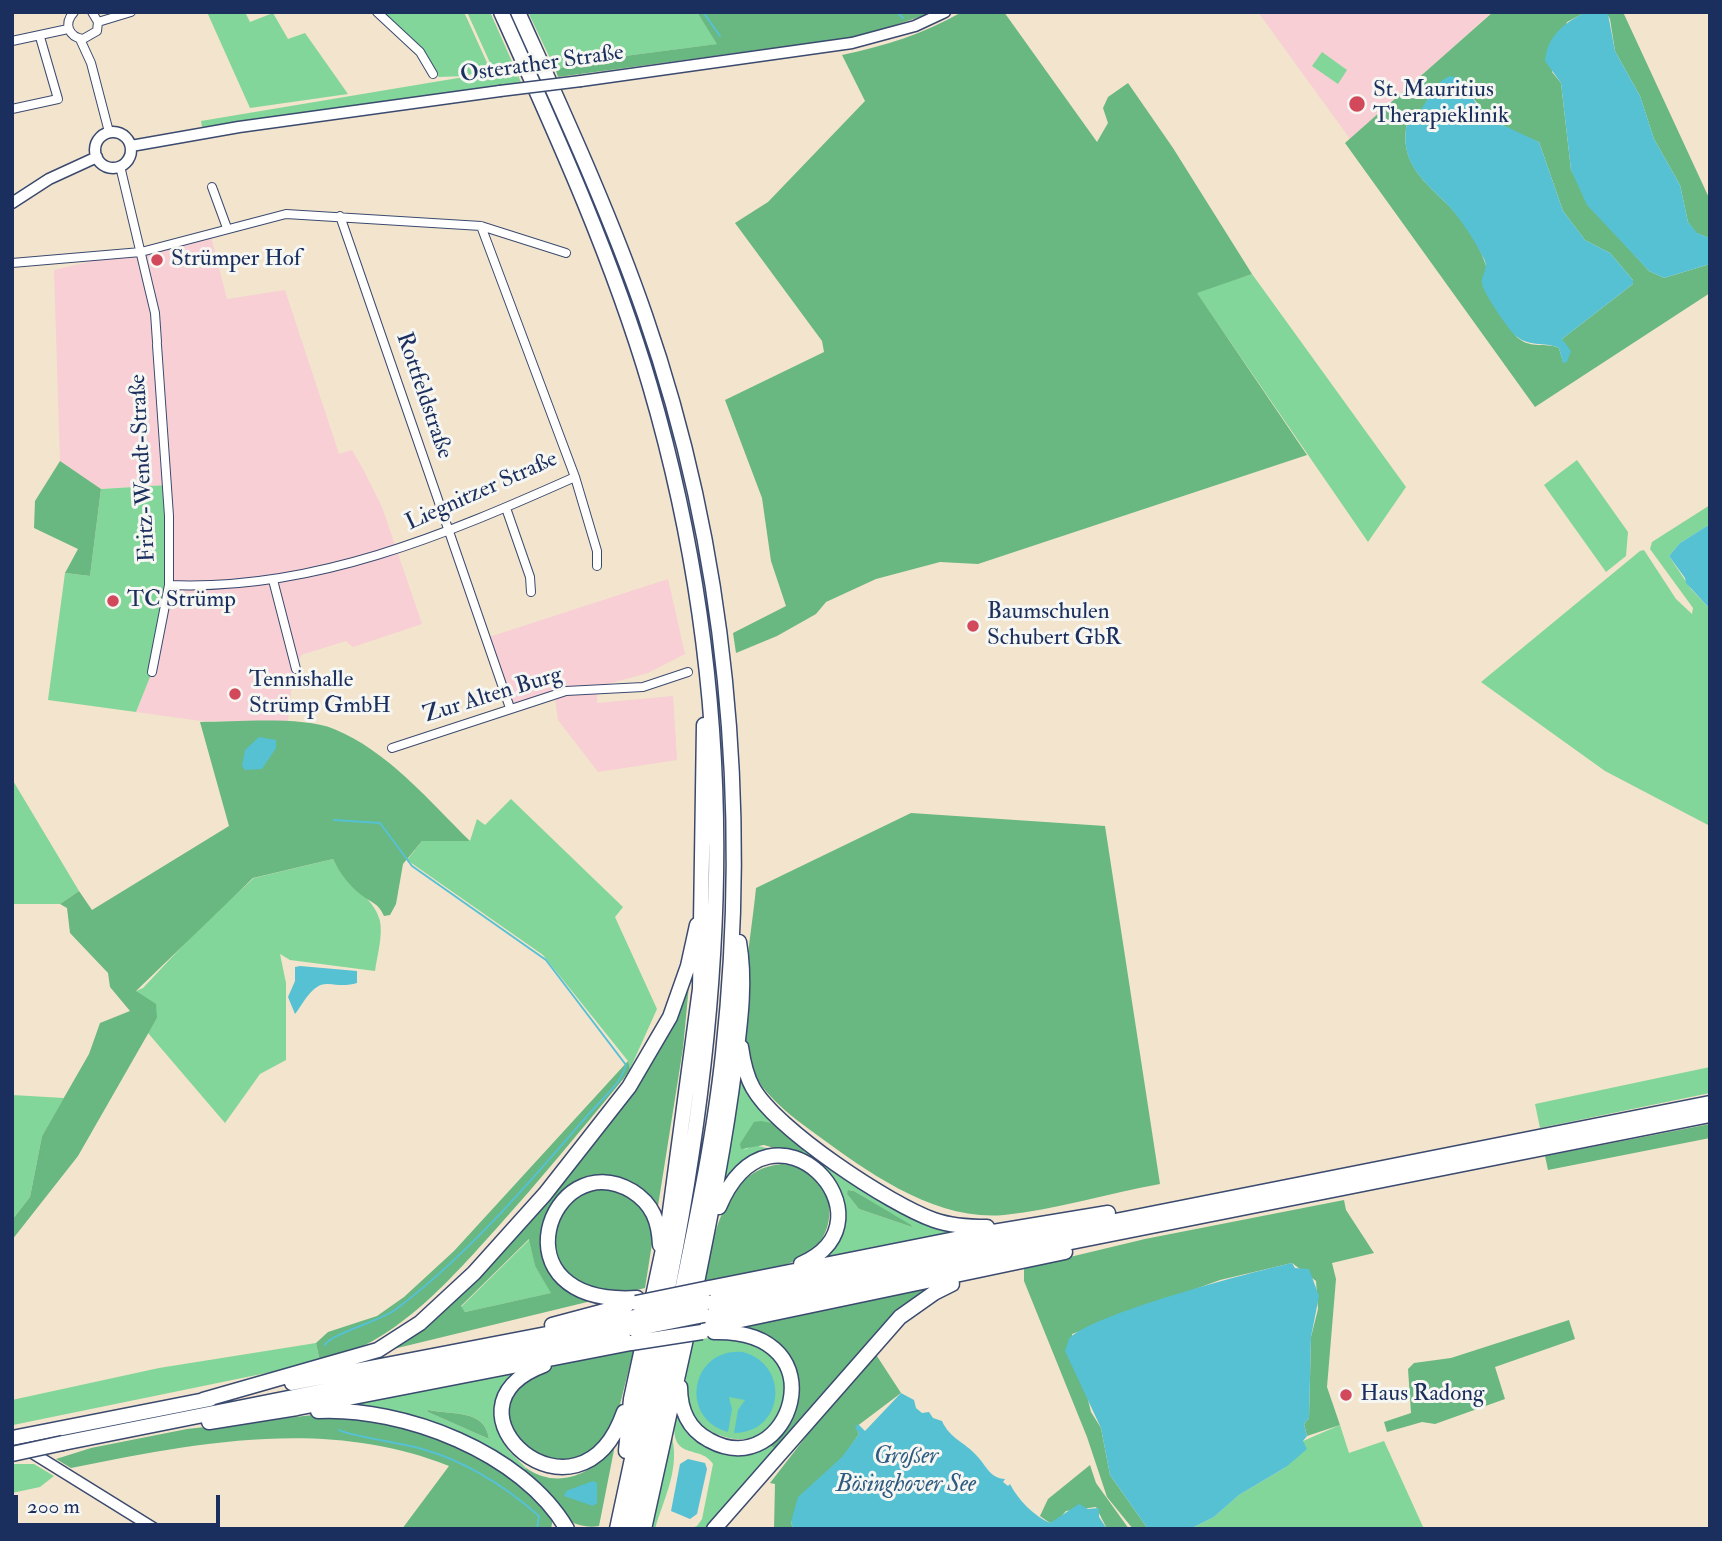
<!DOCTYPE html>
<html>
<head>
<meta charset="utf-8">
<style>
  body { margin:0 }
  #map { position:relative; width:1722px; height:1541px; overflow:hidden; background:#f3e4cd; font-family:"IM FELL Double Pica",serif }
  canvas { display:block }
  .frame { position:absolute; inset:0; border:14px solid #1b2f5e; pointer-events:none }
  .scale { position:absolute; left:14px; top:1495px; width:206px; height:32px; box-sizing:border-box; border:4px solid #1b2f5e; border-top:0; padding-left:9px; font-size:21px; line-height:24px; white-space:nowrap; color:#1b2f5e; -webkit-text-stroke:5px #f6f6f2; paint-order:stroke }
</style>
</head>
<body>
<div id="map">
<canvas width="1722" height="1541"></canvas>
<div class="frame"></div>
<div class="scale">200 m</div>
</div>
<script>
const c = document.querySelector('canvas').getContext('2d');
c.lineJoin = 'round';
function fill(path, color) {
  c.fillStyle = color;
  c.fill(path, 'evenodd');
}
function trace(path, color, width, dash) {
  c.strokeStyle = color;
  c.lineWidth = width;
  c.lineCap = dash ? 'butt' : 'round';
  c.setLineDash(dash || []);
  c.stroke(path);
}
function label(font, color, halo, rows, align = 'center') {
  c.font = font + ' "IM FELL Double Pica",serif';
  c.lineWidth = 6;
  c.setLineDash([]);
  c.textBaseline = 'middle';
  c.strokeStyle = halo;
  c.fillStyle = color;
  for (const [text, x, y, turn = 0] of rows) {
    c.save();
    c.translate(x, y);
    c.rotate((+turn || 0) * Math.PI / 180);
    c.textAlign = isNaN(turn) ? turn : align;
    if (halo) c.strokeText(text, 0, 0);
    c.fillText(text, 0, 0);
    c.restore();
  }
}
fill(new Path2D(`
  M 1258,12 L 1489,12 L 1490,14 L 1350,139 Z
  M 210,233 L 227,299 L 285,290 L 339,454 L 352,450 L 364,471 L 382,507 L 422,624 L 353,647 L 346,641 L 301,655 L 292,681 L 288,722 L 201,721 L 136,712 L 152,672 L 166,485 L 101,489 L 60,461 L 54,270 Z
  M 668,579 L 685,654 L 648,673 L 597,687 L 597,703 L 673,696 L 677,760 L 598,772 L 558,720 L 555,698 L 510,708 L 486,638 Z`), '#f7cfd4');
fill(new Path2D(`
  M 207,12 L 245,12 L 250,22 L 273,13 L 288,39 L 305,33 L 348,94 L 250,108 Z
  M 381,12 L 464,12 L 489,67 L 466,76 L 439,77 Z
  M 467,12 L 490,12 L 521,82 L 202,127 L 201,121 L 482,74 L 491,65 Z
  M 528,12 L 697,12 L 718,44 L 571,63 L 556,71 Z
  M 1322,52 L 1347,70 L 1338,84 L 1312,66 Z
  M 1252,274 L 1406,487 L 1368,542 L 1196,292 Z
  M 1577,460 L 1628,532 L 1626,556 L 1606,572 L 1544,485 Z
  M 167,485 L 169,585 L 152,672 L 136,712 L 48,700 L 65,573 L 90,576 L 101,489 Z
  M 1710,505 L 1710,524 L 1680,543 L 1669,556 L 1691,589 L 1710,609 L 1710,826 L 1605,771 L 1481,682 L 1640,551 L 1644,550 L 1676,599 L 1692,614 L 1693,608 L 1650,549 L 1652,542 Z
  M 12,779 L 79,891 L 60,904 L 12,904 Z
  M 511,799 L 623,907 L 615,917 L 657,1009 L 630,1069 L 628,1061 L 543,955 L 407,860 L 422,841 L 470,841 L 477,819 L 485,825 Z
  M 333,859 C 343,882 374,896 380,921 C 383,936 377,956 375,971 L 290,960 L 280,954 L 286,983 L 286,1060 L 260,1074 L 225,1123 L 148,1033 L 157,1018 L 136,991 L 143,988 L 204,923 L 254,878 Z
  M 1710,1067 L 1710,1093 L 1540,1128 L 1535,1104 Z
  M 740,1074 L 781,1125 L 773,1122 L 744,1150 L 754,1145 L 779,1151 L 722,1191 Z
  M 12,1095 L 64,1098 L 42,1136 L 30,1197 L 12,1220 Z
  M 805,1149 L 962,1231 L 821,1260 L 841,1214 L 801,1156 ZM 849,1190 L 854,1191 L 912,1227 L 859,1209 L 847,1194 Z
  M 530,1239 L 535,1266 L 552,1293 L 465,1312 L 461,1307 Z
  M 717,1338 C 727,1339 739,1338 749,1342 C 772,1350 792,1374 784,1399 C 779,1412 777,1422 765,1431 C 753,1440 739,1441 725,1437 C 675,1423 684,1380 692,1339 Z
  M 316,1343 L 320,1362 L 13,1425 L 12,1400 L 159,1368 Z
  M 521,1371 L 498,1426 L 508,1450 L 526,1468 L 521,1475 L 337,1406 ZM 429,1410 C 453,1415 485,1409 489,1439 L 428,1412 Z
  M 677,1407 L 705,1442 L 767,1443 L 778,1451 L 710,1529 L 689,1529 L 697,1526 L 702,1519 L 713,1464 C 700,1442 664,1466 677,1407 Z
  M 1340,1425 L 1349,1453 L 1384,1441 L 1424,1529 L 1190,1529 L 1214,1517 L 1239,1495 L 1286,1467 L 1303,1441 Z
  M 671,1433 C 681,1468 664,1497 655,1529 L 650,1529 Z
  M 12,1464 L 34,1464 L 54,1476 L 40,1487 L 12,1493 Z`), '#82d699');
fill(new Path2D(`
  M 697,12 L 934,12 L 863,36 L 558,77 L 556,71 L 571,63 L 717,44 Z
  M 962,12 L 1004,12 L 1097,142 L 1108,123 L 1103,108 L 1108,97 L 1128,83 L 1173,148 L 1252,274 L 1197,293 L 1307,455 L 978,564 L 940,562 L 876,579 L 826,602 L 816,614 L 777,636 L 736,653 L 733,633 L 786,606 L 771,561 L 762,498 L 725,400 L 824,352 L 822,341 L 735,223 L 768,202 L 865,101 L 842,55 C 885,46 923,34 962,12 Z
  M 1493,12 L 1586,12 L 1567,22 L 1552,72 L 1561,83 L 1571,170 L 1600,217 L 1649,271 L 1664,278 L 1710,264 L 1710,293 L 1535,407 L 1345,143 ZM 1464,82 C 1479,115 1507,130 1539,142 L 1563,211 L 1585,240 L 1610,253 L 1633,280 L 1633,284 L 1562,339 L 1563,362 L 1559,348 C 1546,342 1530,349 1518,338 C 1513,334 1484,283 1484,278 C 1484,272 1488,270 1485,263 C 1479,243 1459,215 1444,201 C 1421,179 1399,159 1407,123 L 1421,115 L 1430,94 Z
  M 1606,12 L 1623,12 L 1710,200 L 1710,238 L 1696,233 L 1688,222 L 1680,185 L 1654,139 L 1640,96 L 1615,51 L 1610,19 Z
  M 60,461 L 101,489 L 90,576 L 65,573 L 78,549 L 34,528 L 35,501 Z
  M 200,722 C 236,722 302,716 334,729 C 388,751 429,801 470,841 L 422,841 L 403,864 L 396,904 L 390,915 L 384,916 C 378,902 371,903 360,894 C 349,885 339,872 333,859 L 253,878 L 136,991 L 156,1004 L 157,1018 L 78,1156 L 12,1240 L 12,1220 L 30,1197 L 42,1136 L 89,1054 L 100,1023 L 130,1011 L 110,987 L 108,973 L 70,933 L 67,908 L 60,904 L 79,891 L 92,910 L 229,826 Z
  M 911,813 L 1105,826 L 1160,1184 C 1108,1193 1056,1210 1004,1215 C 935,1221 869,1173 817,1135 C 791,1116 755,1090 748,1057 C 737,1006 751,940 756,888 Z
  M 691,964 L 683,1048 L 645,1288 L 385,1351 L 414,1330 L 633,1086 ZM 529,1239 L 535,1266 L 551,1293 L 465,1312 L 461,1306 Z
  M 628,1061 L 630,1069 L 624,1078 C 582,1129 540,1180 496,1229 C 447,1283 395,1344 320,1362 L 316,1343 L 328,1332 L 377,1316 L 404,1297 L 454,1251 Z
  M 761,1121 L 781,1125 L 805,1149 L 801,1156 L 764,1145 L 741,1149 L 740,1144 L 754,1122 Z
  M 1710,1124 L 1710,1138 L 1548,1170 L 1545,1156 Z
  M 782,1164 C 800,1166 816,1175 825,1192 C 829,1200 830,1210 829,1218 C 823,1272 743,1274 703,1282 C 714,1236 724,1169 782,1164 Z
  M 854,1191 L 911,1225 L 912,1227 L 859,1209 L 847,1194 L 848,1190 Z
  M 1344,1200 L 1346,1210 L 1374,1253 L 1332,1263 L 1336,1279 L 1327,1387 L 1340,1425 L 1307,1436 L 1304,1424 L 1309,1418 L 1311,1337 L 1318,1309 L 1316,1281 L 1292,1263 L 1220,1280 L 1072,1334 L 1091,1412 L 1101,1428 L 1110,1475 L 1148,1529 L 1133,1529 L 1107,1497 L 1087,1437 L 1024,1281 L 1024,1268 L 1145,1239 Z
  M 932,1288 L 778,1451 L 767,1443 L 774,1438 L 794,1370 L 737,1327 Z
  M 1569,1320 L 1575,1339 L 1495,1367 L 1505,1399 L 1435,1424 L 1422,1422 L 1387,1432 L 1384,1422 L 1411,1413 L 1408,1369 L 1414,1363 L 1451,1358 Z
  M 634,1349 L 616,1420 L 603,1444 L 561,1468 L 513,1438 C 511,1428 507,1415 510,1405 C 523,1361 596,1356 634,1349 Z
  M 873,1350 L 901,1393 L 856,1427 L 859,1434 L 843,1457 L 817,1482 L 791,1522 L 793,1529 L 774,1529 L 775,1484 L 770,1483 Z
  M 428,1410 C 453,1415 485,1409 489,1439 L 428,1412 Z
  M 313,1415 C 403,1417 493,1448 553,1518 L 551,1529 L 402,1529 L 449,1466 C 325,1417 197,1443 71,1468 L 56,1459 L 91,1448 L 187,1429 Z
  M 615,1445 L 599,1526 C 565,1532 543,1497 521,1475 L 526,1468 C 559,1491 594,1473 615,1445 Z
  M 1090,1465 L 1096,1483 L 1129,1529 L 1107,1529 L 1096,1507 L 1066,1511 L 1057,1521 L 1050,1523 L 1040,1516 L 1048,1499 Z`), '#69b781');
fill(new Path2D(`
  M 1586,12 L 1608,14 L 1615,51 L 1640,96 L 1654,139 L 1680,185 L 1688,222 L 1697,233 L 1710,238 L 1710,264 L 1664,278 L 1649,271 L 1587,205 L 1571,170 L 1561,83 L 1545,61 C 1547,36 1564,23 1586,12 Z
  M 1450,76 L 1460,78 L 1476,103 L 1494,121 L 1539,142 L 1563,211 L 1585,240 L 1610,253 L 1633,280 L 1633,284 L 1562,339 L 1571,351 L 1567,362 L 1563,363 L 1559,348 C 1544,341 1527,348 1514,334 C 1507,327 1484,294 1482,284 C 1481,274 1489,269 1484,259 C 1474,239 1459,216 1444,201 C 1421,179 1399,160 1407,123 C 1429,109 1427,86 1450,76 Z
  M 1710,524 L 1710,609 L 1686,583 L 1685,578 L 1669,556 L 1680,543 Z
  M 259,737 L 276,740 L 276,748 L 262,769 L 245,770 L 242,766 L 245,750 Z
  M 300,966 L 357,971 L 357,983 C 347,986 339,985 328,984 C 312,983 304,1003 295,1014 L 288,997 L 295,981 L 295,967 Z
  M 1292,1263 L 1295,1268 L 1309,1269 L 1319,1296 L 1311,1337 L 1309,1418 L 1304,1424 L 1307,1436 L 1303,1441 L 1307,1449 L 1286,1467 L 1239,1495 L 1214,1517 L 1190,1529 L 1148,1529 L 1110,1475 L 1101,1428 L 1065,1351 L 1069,1339 C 1088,1315 1255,1271 1292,1263 Z
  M 743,1352 C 791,1365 784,1433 734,1433 L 738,1410 L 745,1400 L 729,1397 L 732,1409 L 728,1432 C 678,1418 691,1347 743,1352 Z
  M 901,1393 L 914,1400 L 916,1408 L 922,1413 L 929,1412 L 933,1418 L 942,1421 C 950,1439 965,1442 977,1456 C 987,1467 990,1478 1005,1479 L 1003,1482 L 1008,1486 L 1010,1484 C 1018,1500 1034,1516 1050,1523 L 1079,1504 L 1088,1509 L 1099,1508 L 1099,1517 L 1107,1529 L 793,1529 L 791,1522 L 798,1497 L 842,1457 L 859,1434 L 855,1427 L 858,1424 L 865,1431 Z
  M 688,1459 L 705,1463 L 707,1469 L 697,1514 L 690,1519 L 671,1511 L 680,1464 Z
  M 593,1481 L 597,1483 L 597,1503 L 593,1506 L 564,1496 L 566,1491 Z`), '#57c1d4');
trace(new Path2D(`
  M 703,12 L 720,36
  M 897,12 L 903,18
  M 325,1345 C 328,1335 382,1320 395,1310 C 467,1256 529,1183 587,1116 C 600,1101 621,1084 626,1065 L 546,960 L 412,866 L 380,823 L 334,820
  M 339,1430 C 345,1435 407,1444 422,1449 C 465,1461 506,1487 539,1516 L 537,1529`), '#57c1d4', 2);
const minor = new Path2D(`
  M 74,12 C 63,24 69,37 83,39 L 97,31 L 98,22 L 92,12
  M 377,12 L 420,52 L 433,74
  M 98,22 L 131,12
  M 80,39 L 91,63 L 109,132
  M 12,41 L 68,29
  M 12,109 L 58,99 L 40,37
  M 120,166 L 155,313 L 157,342
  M 212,187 L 227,228
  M 340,216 L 510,708
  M 12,263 L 141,252 L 286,214 L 481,226 L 566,253
  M 575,477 L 597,551 L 597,566
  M 506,508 L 530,577 L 531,592
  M 273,580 L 296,669
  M 169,585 C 313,591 445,535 575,477 L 481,226
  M 152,672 L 169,585 L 169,516 L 157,345
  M 392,748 L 566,691 L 643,687 L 688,672`);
const secondary = new Path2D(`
  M 581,81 L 852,43 L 915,26 L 945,12
  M95 150a18 18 0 1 1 36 0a18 18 0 1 1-36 0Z
  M 131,146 L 239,127 L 500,91
  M 12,203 L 49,179 L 97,157
  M 26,1449 L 155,1529`);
const motorway = new Path2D(`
  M 501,12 C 556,134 612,257 650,386 C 742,701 730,990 664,1308
  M 518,12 C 563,112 609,211 645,315 C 727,551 750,806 723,1054 C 714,1138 696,1222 679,1305
  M 741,1047 C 743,1061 746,1076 753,1088 C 777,1130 889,1204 934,1220 C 951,1226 969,1227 987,1227
  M 719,1207 C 772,1081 902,1220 801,1264
  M 709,1288 L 975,1235 L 1108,1213
  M 637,1298 C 491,1307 550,1143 632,1191 C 653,1204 659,1222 660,1245
  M 693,1302 C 709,1223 725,1145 735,1064 C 740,1024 746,982 739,942
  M 707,1302 L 1710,1103
  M 650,1310 L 668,1226 L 700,989 L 704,725
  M 704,1315 L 1710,1115
  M 552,1325 L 627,1305
  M 703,1328 L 1065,1252
  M 544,1365 C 429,1408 579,1541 624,1412
  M 292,1383 L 635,1317
  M 680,1387 C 680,1409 688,1429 709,1440 C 790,1485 843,1329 714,1332
  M 203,1400 L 378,1350 L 420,1323 L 474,1273 L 545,1194 L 629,1087 L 670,1017 L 688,966 L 697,925
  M 318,1411 C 403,1407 522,1452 567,1529
  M 209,1422 L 297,1408 L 631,1343
  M 12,1438 L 210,1399
  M 63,1443 L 634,1329
  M 626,1451 L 631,1399 L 646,1330
  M 617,1529 L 660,1328
  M 630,1529 L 674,1328
  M 644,1529 L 689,1325
  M 714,1529 L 900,1317 L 934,1293 L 952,1284`);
trace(minor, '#3b4a6f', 10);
trace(secondary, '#3b4a6f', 13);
trace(motorway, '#3b4a6f', 17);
trace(minor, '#fff', 8);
trace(secondary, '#fff', 10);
trace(motorway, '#fff', 14);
const secondaryBridge = new Path2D(`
  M 500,91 L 581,81`);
const motorwayBridge = new Path2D(`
  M 636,1303 L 709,1288
  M 635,1317 L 707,1302
  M 634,1329 L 704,1315
  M 631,1343 L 702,1332
  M 12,1454 L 63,1443`);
trace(secondaryBridge, '#3b4a6f', 13, []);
trace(motorwayBridge, '#3b4a6f', 17, []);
trace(secondaryBridge, '#fff', 10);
trace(motorwayBridge, '#fff', 14);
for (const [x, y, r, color] of [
  [1357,104,9,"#d1495b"],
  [157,260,7,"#d1495b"],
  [113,601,7,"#d1495b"],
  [973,626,7,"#d1495b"],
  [235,694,7,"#d1495b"],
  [1346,1395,7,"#d1495b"]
]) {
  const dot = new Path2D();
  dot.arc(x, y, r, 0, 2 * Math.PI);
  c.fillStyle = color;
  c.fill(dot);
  trace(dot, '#f6f6f2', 2.5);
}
label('23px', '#1b2f5e', '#f6f6f2', [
  ["Osterather Straße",542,65,-8],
  ["Rottfeldstraße",423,396,71],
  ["Fritz-Wendt-Straße",144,468,-93],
  ["Liegnitzer Straße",482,492,-24],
  ["Zur Alten Burg",493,696,-17]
]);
label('23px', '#1b2f5e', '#f6f6f2', [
  ["St. Mauritius",1373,91],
  ["Therapieklinik",1373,117],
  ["Strümper Hof",171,260],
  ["TC Strümp",127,601],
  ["Baumschulen",987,613],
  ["Schubert GbR",987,639],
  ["Tennishalle",249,681],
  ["Strümp GmbH",249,707],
  ["Haus Radong",1360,1395]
], 'left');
label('italic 24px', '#2d5b81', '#f6f6f2', [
  ["Großer",906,1458],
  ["Bösinghover See",906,1486]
]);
</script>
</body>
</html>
